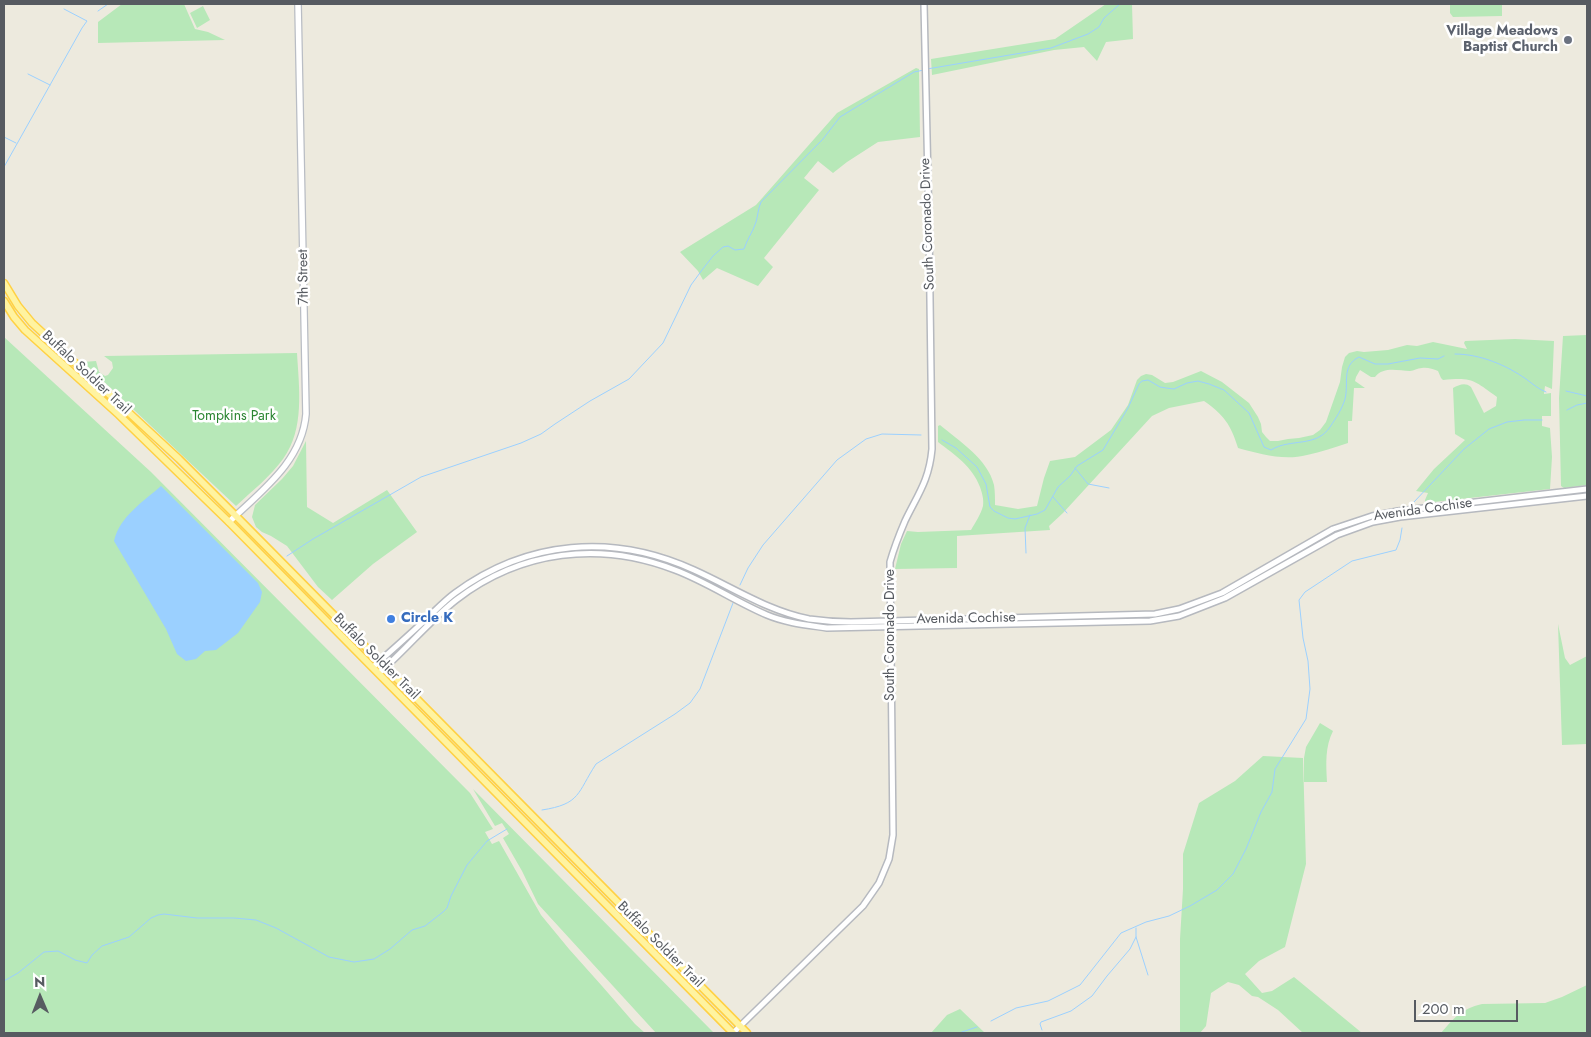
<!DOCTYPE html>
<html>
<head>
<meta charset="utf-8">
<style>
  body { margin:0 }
  #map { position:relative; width:1591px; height:1037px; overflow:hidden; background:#edeade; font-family:Jost,sans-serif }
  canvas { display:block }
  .frame { position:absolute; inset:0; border:5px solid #575b61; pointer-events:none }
  .north { position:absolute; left:15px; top:972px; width:50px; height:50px; -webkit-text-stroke:4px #fff; paint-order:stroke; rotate:359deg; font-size:14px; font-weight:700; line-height:20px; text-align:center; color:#575b61 }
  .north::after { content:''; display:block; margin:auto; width:18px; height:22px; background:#575b61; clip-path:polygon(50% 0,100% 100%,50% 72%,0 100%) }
  .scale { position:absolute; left:1414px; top:1000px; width:104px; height:22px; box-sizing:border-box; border:2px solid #575b61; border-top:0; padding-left:6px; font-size:15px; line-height:18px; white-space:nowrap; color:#575b61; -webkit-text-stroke:4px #fff; paint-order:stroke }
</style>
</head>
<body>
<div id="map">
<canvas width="1591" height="1037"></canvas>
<div class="frame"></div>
<div class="north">N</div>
<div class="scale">200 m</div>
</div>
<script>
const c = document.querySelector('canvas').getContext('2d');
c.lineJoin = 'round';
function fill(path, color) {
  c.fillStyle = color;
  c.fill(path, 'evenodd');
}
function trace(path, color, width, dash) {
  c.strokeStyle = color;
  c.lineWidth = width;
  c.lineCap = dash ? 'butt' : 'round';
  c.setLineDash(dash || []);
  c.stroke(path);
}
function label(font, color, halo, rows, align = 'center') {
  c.font = font + ' Jost,sans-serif';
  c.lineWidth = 5;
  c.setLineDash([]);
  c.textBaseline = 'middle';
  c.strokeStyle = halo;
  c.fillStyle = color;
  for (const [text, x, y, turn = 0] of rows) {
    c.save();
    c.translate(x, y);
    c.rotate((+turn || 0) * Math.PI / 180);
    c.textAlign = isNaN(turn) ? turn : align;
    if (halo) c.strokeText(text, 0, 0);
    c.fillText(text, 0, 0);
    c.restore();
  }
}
fill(new Path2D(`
  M 122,4 L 184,4 L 195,29 L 208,32 L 225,40 L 98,43 L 98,22 Z
  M 1106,4 L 1132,4 L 1133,39 L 1106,42 L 1097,61 L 1084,47 L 1054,50 L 932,75 L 931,59 L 1055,39 Z
  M 1450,4 L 1502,4 L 1502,16 L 1453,17 L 1450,13 Z
  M 203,6 L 210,20 L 197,28 L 190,13 Z
  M 916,68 L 919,69 L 920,137 L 878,142 L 847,162 L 833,173 L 818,161 L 804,178 L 819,190 L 764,258 L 773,267 L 758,286 L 717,268 L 703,280 L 698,271 L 680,252 L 756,205 L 837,113 Z
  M 1587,335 L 1587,485 L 1564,488 L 1561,486 L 1559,398 L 1563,336 Z
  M 4,337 L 151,472 L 470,793 L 493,829 L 485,832 L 492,844 L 499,841 L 541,915 L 569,949 L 602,986 L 635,1024 L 645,1033 L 4,1033 Z
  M 1515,339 L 1554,341 L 1552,389 L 1545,386 L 1544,394 L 1551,393 L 1551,416 L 1542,416 L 1542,426 L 1550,428 L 1552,457 L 1550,489 L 1425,503 L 1425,500 L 1428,493 L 1416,491 L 1434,469 L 1465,440 L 1455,434 L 1453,388 C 1459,385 1465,382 1471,387 L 1484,413 L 1496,406 L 1497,397 C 1474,381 1474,377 1443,380 L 1441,378 L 1438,371 C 1433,369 1427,367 1422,368 C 1417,368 1414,371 1410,371 C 1398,371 1384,366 1375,377 L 1371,377 L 1360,370 L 1356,377 L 1355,381 L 1365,388 L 1354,388 L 1352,421 L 1348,421 L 1348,443 C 1335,447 1321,452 1307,455 C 1284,461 1260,454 1238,448 C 1231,425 1224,415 1204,401 L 1169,408 L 1152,416 L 1063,513 L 1049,526 L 1050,530 L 957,536 L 957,568 L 895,569 L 901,544 L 907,531 L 918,532 L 971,530 C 975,523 981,514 983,506 C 984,499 982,493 980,487 C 972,466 955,455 938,442 L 938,426 L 940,425 C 959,441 988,459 994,485 C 995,491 995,498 995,505 L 1018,509 L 1037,506 L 1044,478 L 1050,461 L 1075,457 L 1111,430 L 1128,405 L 1137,380 L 1141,376 L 1146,374 L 1152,375 L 1165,383 L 1173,382 L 1201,371 L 1222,382 L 1249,403 L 1258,417 L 1261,424 L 1262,432 L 1266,437 L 1270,441 L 1278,441 L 1288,439 L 1299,438 L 1313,435 L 1320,430 L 1326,422 L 1340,382 L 1342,367 L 1345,357 L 1349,353 L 1357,351 L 1364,352 L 1388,350 L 1407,345 L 1417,346 L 1433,342 L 1467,349 L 1464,343 L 1465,341 Z
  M 297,353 C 299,388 305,429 283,459 C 270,477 252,491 236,506 L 83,362 L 96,361 L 99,372 L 105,376 L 108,375 L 113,368 L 112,362 L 104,356 Z
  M 306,441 L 307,507 L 333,523 L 387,490 L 417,532 L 373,564 L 332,600 L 318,587 L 287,546 L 271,536 L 262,532 L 256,527 L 252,517 L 255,505 L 282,479 L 293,466 Z
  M 1558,624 L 1565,658 L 1570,665 L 1587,656 L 1587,744 L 1562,745 Z
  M 1320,723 L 1333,731 C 1325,747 1326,763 1327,782 L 1304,782 L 1304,758 L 1306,747 Z
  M 1263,756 L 1303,758 L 1306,864 L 1285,947 L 1259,961 L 1245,974 L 1262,993 L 1272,991 L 1294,977 L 1362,1033 L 1303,1033 L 1278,1010 L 1258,997 L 1252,996 L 1239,985 L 1228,982 L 1211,993 L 1206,1026 L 1200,1033 L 1180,1033 L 1180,939 L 1183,889 L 1183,854 L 1199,803 L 1235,781 Z
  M 473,789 L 714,1033 L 656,1033 L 538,904 L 522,871 L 503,838 L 509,834 L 502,823 L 495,826 Z
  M 1587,985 L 1587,1033 L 1441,1033 C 1454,1018 1461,1009 1482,1004 L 1545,1003 L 1562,997 Z
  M 960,1009 L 985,1033 L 931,1033 L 947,1015 Z`), '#b7e8b8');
fill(new Path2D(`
  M 161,486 L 258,583 L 262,592 L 260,602 L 238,633 L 216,650 L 205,651 L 196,659 L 186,661 L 177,654 L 166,629 L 114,541 C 120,516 143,502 161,486 Z`), '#9bd0ff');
trace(new Path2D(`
  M 98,11 L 108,4
  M 927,69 L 1051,48 L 1088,34 L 1099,27 L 1104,18 L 1120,4
  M 28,74 L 50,85
  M 4,137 L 16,143
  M 4,167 L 82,28 L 87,21 L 64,9
  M 1455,354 C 1480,354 1506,365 1526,379 C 1533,384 1538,389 1546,392
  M 1566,391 L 1587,396
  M 1567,410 L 1577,405 L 1587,403
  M 942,440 L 956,448 L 977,467 L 986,484 L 990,507 L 994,511 L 1008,518 L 1015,519 L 1037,514 L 1045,510 L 1058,487 L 1070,476 L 1077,466 L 1103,450 L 1128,408 L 1139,384 L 1142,381 L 1148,380 L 1160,387 L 1166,388 L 1174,389 L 1187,383 L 1198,381 L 1209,384 L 1224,390 L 1249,413 L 1264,447 L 1271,450 C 1290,438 1316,448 1330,427 C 1336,418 1342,409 1345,399 C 1349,383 1341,366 1359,357 L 1375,364 L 1388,364 L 1420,358 L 1438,359 L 1444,356
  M 1075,468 L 1088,484 L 1109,488
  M 1053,497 L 1067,513
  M 1414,502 L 1464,449 L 1489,429 L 1507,422 L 1524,420 L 1542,420
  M 1026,553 L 1025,528 L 1030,515
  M 287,556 L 313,539 L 421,477 L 521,443 L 541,434 L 555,424 L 590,401 L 629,379 L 663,343 L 691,285 L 702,270 L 713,256 L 723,247 L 728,246 L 735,250 L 744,249 C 747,239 753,232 756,222 C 758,215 758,209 761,202 L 823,139 L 840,117 L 914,72 L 924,70
  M 740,585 L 748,568 L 763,545 L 837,460 L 866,439 L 882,434 L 921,435
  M 542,810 C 581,804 577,793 596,764 L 675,714 L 690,703 L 700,689 L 733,603
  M 1136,928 L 1136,937 L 1148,975
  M 4,981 L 18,973 L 44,952 L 58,951 L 75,960 L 87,963 L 92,955 L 102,946 L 129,937 L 151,918 L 158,915 L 164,914 L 197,918 L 234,918 L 256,920 L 276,928 L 329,957 L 354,962 L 374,959 L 390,949 L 412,930 L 425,926 L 443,912 L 447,908 L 451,896 L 467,865 L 487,841 L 507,829
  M 991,1021 L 1016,1008 L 1048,1001 L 1080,985 L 1121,933 L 1146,922 L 1169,916 L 1190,906 L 1217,890 L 1233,874 L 1246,849 L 1261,812 L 1272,792 L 1275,769 L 1306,719 L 1310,689 L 1308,661 L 1303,638 L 1299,600 L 1305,592 L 1352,561 L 1396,550 L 1400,540 L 1402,528
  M 1042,1030 L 1040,1024 L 1041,1022 L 1071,1011 L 1092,996 L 1107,976 L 1130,949 L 1136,937
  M 959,1033 L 977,1027`), '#9bd0ff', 1);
const tertiary = new Path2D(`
  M 373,667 C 390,652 407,637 424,621 C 434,612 444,601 455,593 C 527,540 613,533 694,570 C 732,587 768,611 809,619 C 823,621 837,622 851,622 L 1155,614 L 1179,609 L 1222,593 L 1333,529 L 1372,516 L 1398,511 L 1587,489
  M 379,673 C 406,650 428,622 456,600 C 521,550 600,541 675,570 C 707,582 736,602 767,615 C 786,623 807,625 827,628 L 1150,621 L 1179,616 L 1225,598 L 1337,535 L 1373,522 L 1400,517 L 1587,496
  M 733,1033 L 863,906 L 879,883 L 889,859 L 893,835 L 890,562 C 894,548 899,535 905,521 C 918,494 929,481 932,449 L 929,225 L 924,4`);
const secondary = new Path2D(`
  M 229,522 C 261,491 302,462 306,414 L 298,4`);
const primary = new Path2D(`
  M 4,283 L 18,306 L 32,323 L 179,459 L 236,516 L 747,1033
  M 4,301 L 14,317 L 25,330 L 119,415 L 229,522 L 733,1033`);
trace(tertiary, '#b6b9bf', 8);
trace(secondary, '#b9bdc4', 8);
trace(primary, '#ffd144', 9);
trace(tertiary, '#fff', 5);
trace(secondary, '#fff', 5.5);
trace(primary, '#fff3a0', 6);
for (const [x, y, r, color] of [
  [1568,40,5,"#6b7280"],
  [391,619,5,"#3f7fe0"]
]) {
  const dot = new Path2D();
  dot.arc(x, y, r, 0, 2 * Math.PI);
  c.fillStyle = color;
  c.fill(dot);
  trace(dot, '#fff', 2);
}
label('bold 14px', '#5b616d', '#fff', [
  ["Village Meadows",1558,32],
  ["Baptist Church",1558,48]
], 'right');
label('14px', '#575b61', '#fff', [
  ["South Coronado Drive",928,224,-92],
  ["7th Street",304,277,-91],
  ["Buffalo Soldier Trail",86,373,43],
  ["Avenida Cochise",1423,510,-8],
  ["Avenida Cochise",966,619,-1],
  ["South Coronado Drive",891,635,-90],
  ["Buffalo Soldier Trail",376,657,45],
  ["Buffalo Soldier Trail",660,945,45]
]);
label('14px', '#2b8532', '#fff', [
  ["Tompkins Park",234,417]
]);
label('bold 14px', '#366cbe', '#fff', [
  ["Circle K",401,619]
], 'left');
</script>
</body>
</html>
